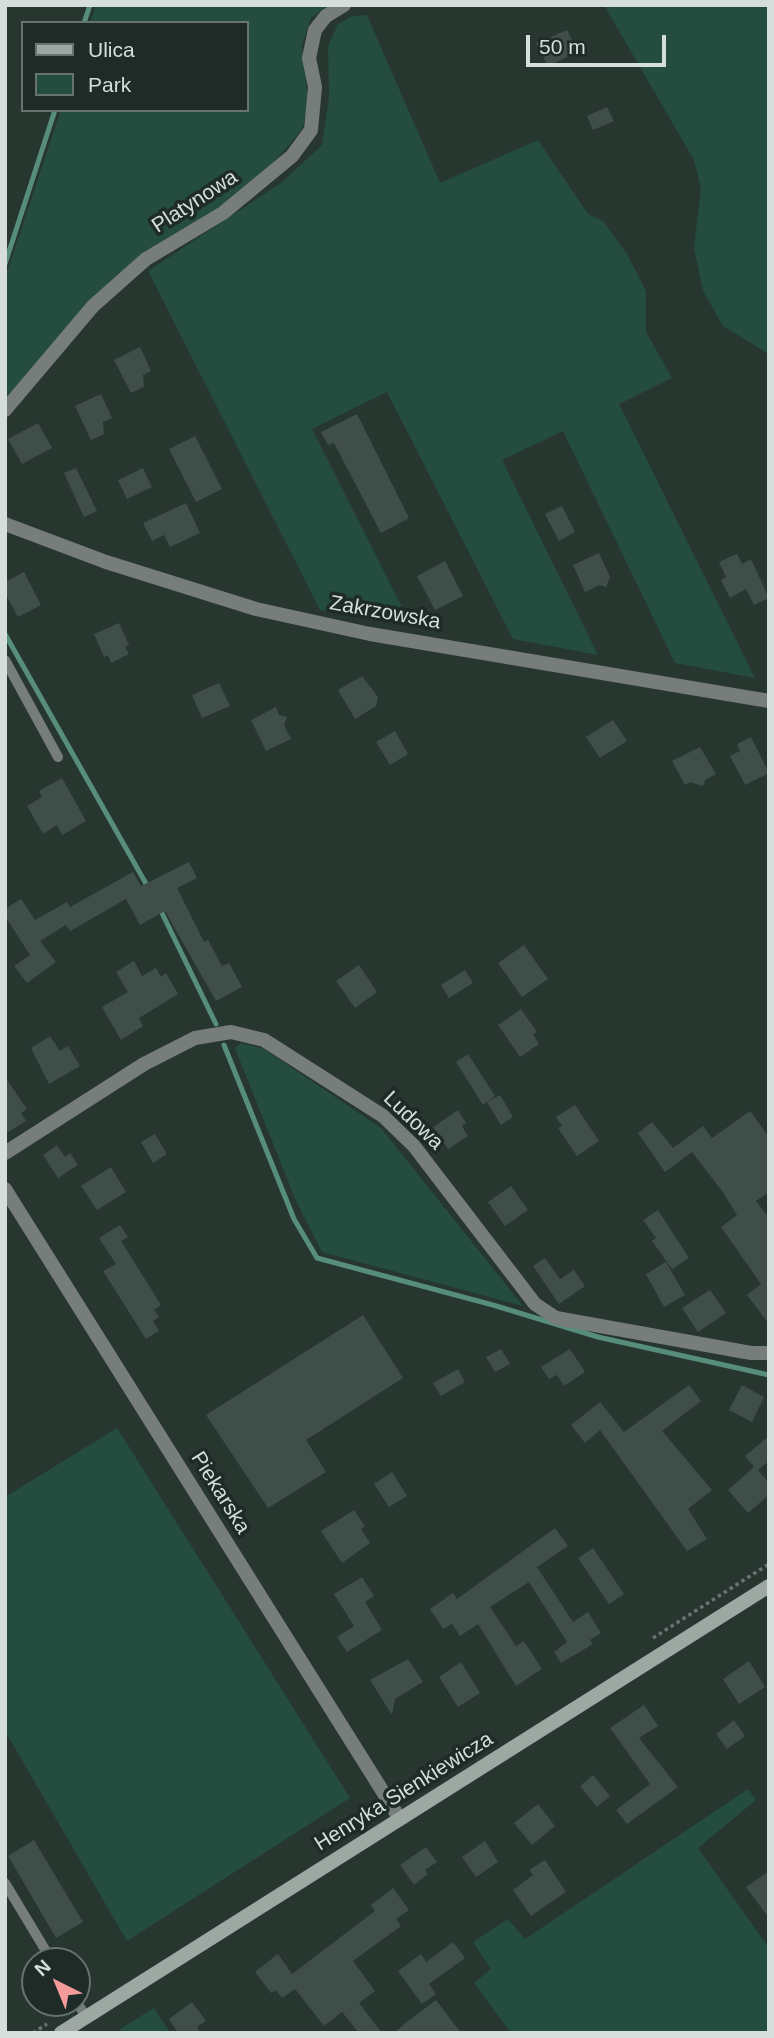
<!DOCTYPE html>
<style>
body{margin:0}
#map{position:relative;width:774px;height:2038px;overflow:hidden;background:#283630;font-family:Arial,sans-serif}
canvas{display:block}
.frame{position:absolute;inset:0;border:7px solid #d5deda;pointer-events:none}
.legend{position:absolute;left:21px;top:21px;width:228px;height:91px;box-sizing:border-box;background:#1e2b26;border:2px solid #67736e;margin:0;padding:9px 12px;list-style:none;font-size:21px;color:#d5deda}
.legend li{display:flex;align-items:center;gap:14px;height:35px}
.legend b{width:35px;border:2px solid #67736e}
.north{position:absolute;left:21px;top:1947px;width:70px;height:70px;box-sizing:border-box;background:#1e2b26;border:2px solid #67736e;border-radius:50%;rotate:317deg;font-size:19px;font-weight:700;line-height:28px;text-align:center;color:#d5deda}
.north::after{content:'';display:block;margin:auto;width:24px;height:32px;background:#f59b9c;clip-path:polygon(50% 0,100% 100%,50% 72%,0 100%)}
.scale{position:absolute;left:526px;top:35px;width:140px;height:32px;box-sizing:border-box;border:4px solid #d5deda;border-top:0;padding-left:9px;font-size:21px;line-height:24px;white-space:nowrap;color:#d5deda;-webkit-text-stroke:5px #1e2b26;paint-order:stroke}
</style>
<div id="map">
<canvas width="774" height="2038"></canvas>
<div class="frame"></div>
<ul class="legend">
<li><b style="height:9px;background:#9da8a3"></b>Ulica</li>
<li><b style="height:19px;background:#244d3f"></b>Park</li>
</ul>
<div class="north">N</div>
<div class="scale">50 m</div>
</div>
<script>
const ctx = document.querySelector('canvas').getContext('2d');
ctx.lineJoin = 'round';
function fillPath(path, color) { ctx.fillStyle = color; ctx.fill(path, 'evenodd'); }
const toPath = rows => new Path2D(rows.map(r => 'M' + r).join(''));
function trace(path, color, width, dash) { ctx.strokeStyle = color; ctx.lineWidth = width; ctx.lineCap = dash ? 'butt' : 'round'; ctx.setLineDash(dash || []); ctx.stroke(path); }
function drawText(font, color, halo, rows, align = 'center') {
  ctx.font = font + ' Arial,sans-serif'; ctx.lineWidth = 7; ctx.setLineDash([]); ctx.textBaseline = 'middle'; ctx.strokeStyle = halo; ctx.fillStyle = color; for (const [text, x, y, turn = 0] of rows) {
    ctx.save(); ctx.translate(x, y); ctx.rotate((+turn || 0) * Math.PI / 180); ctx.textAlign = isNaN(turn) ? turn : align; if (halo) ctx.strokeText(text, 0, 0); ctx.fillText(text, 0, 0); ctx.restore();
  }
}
fillPath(toPath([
 [96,5,329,5,311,18,302,45,308,102,303,127,291,143,272,164,219,208,156,245,113,278,5,399,5,278,61,110,247,110,247,23,90,23],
 [604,5,769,5,769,354,723,326,703,291,694,248,701,188,694,160],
 [367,15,440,183,538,140,588,214,603,221,627,254,646,291,646,332,672,378,619,404,755,678,675,663,563,431,502,460,598,655,513,639,387,392,312,429,411,625,320,610,148,271,281,183,322,145,329,98,328,47,337,25,352,16],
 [241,1043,264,1049,381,1128,523,1306,322,1252,296,1201,235,1048],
 [117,1428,350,1798,127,1941,5,1731,5,1497],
 [748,1789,756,1800,698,1848,769,1948,769,2033,511,2033,474,1983,491,1969,473,1942,508,1919,525,1939],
 [154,2008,170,2033,123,2033,120,2029]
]), '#244d3f');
trace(toPath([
 [84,23,90,5],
 [5,264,55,110],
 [5,634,149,889],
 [159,907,216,1024],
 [224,1045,294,1219,317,1258,493,1305,598,1337,769,1375],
 [768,2033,769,2032]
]), '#568e7a', 5);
fillPath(toPath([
 [567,30,578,52,548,66,536,43],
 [607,107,614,121,593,130,587,116],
 [140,347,151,371,143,375,144,387,131,393,114,360],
 [101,394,112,418,103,422,104,434,91,440,75,406],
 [357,414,409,518,381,533,334,443,328,445,321,432],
 [38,423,52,448,22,464,8,439],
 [195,436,222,489,196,502,169,449],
 [76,468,97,511,84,517,64,473],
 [143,468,152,487,127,499,118,480],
 [186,503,200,533,170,547,164,535,152,541,143,523],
 [562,506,575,532,559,541,545,514],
 [599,553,610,577,606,587,600,585,585,592,573,565],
 [737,554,742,564,751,559,769,598,754,605,746,589,730,598,721,580,726,577,719,562],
 [445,561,463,596,435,610,417,576],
 [24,572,41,605,18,617,5,593,5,582],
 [119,623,129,645,125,647,129,654,111,663,108,655,104,657,94,634],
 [362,676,378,697,376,706,355,719,338,690],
 [219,683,230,706,202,718,192,695],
 [276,707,279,715,287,717,284,725,291,739,266,751,251,720],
 [613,720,627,741,600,758,586,737],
 [395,731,408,754,390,765,376,742],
 [751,737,769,773,745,785,730,756,740,751,737,744],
 [700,747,716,774,705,780,703,786,690,782,685,785,672,761],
 [62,778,86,821,62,835,57,825,43,834,27,806,42,797,39,791],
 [189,862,197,878,177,888,204,942,208,940,222,966,229,963,242,987,216,1001,165,911,140,925,126,899,70,931,66,925,40,941,56,962,27,983,14,966,30,955,5,916,5,909,21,899,35,920,67,902,70,907,133,872,141,886],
 [524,945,548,979,522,997,498,963],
 [134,961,142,976,156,968,161,977,166,973,178,994,139,1018,143,1026,121,1040,102,1007,128,992,116,972],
 [359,965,377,992,355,1008,336,981],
 [465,970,473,983,449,998,441,985],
 [521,1009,537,1032,533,1034,539,1044,520,1057,498,1025],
 [50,1036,60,1051,68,1046,80,1066,49,1084,31,1048],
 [468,1054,495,1096,483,1105,456,1062],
 [5,1077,27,1109,21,1113,26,1121,5,1134],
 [500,1095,513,1117,501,1125,487,1102],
 [575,1105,599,1141,577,1156,558,1128,562,1126,556,1117],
 [458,1110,466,1123,462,1126,468,1136,448,1149,433,1127],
 [750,1111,769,1137,769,1192,756,1201,769,1218,769,1324,747,1295,761,1284,721,1227,737,1215,722,1191,692,1152,665,1172,638,1133,652,1122,673,1148,703,1126,712,1138],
 [155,1134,167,1154,153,1163,141,1142],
 [57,1145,65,1157,70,1153,78,1165,58,1178,43,1155],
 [111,1167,126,1192,97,1210,81,1186],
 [511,1186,528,1210,505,1226,488,1202],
 [658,1210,689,1258,672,1269,652,1241,656,1238,643,1220],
 [120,1225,128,1237,121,1241,161,1305,154,1310,159,1317,153,1321,159,1331,146,1339,103,1271,116,1264,99,1238],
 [545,1258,560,1279,574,1270,585,1286,559,1304,533,1266],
 [666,1262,685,1295,664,1307,646,1274],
 [710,1290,726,1313,698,1332,682,1308],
 [363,1315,403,1378,306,1440,326,1472,268,1508,206,1415],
 [501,1349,510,1364,495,1372,486,1357],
 [570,1349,585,1372,564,1386,557,1375,549,1379,541,1367],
 [458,1369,465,1382,441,1396,433,1383],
 [689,1385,701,1401,662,1431,712,1490,688,1509,707,1539,687,1551,600,1430,585,1443,571,1425,600,1402,624,1432],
 [742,1385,764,1397,752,1422,729,1410],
 [769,1436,769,1461,758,1470,769,1483,769,1495,748,1513,728,1490,754,1467,745,1456],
 [392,1472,407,1496,389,1507,374,1484],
 [354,1510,365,1526,361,1529,370,1543,342,1563,321,1531],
 [555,1528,568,1546,537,1567,573,1622,588,1612,601,1633,590,1640,593,1644,561,1663,554,1652,567,1642,529,1582,490,1607,516,1646,524,1641,542,1669,516,1686,478,1624,460,1636,452,1624,443,1629,430,1609,453,1593,457,1599],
 [593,1548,624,1594,609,1604,578,1558],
 [362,1577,374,1596,365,1602,382,1630,347,1652,337,1637,354,1626,334,1594],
 [408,1659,423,1682,395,1699,392,1715,370,1680],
 [749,1661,765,1687,739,1704,723,1679],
 [461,1662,480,1693,458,1707,439,1677],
 [644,1705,658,1726,639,1738,678,1787,627,1824,616,1810,650,1784,610,1728],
 [734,1720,745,1736,727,1749,716,1734],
 [593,1775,610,1796,597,1807,580,1786],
 [538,1804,555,1826,532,1845,514,1823],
 [34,1840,83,1922,56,1938,8,1856],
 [485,1841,498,1862,476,1877,462,1857],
 [426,1847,437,1862,425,1870,428,1874,414,1885,400,1865],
 [545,1860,566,1892,531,1916,513,1890,533,1875,529,1870],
 [769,1871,769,1918,746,1887],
 [393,1888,409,1910,396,1919,401,1926,353,1961,375,1991,359,2003,382,2033,359,2033,342,2012,324,2026,295,1989,282,1998,276,1990,271,1993,255,1972,278,1954,292,1974,375,1911,371,1905],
 [453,1942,465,1958,429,1984,436,1994,422,2004,398,1971,421,1954,426,1962],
 [436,2000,461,2033,394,2033,408,2021],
 [192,2002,206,2021,197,2027,201,2033,178,2033,169,2019]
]), '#3f4e48');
trace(toPath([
 [653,1638,769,1564],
 [33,2033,47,2024]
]), '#697570', 3.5, [3.5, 3.5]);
trace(toPath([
 [5,660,58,757],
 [5,1883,52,1961],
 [77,2003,86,2016]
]), '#767d7b', 10);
trace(toPath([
 [5,410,93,306,146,259,223,213,292,156,311,130,315,87,309,58,315,30,326,16,344,5],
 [5,524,106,562,256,609,370,634,769,701],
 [5,1153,144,1064,195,1038,231,1032,264,1040,383,1116,414,1146,535,1304,556,1318,751,1353,769,1353],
 [5,1189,400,1819]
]), '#767d7b', 14);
trace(toPath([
 [61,2033,769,1586]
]), '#9da8a3', 14);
drawText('21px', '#d5deda', '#1e2b26', [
 ["Platynowa",195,202,-33],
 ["Zakrzowska",385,613,10],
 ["Ludowa",413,1121,44],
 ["Piekarska",220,1493,58],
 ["Henryka Sienkiewicza",404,1792,-32]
]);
</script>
